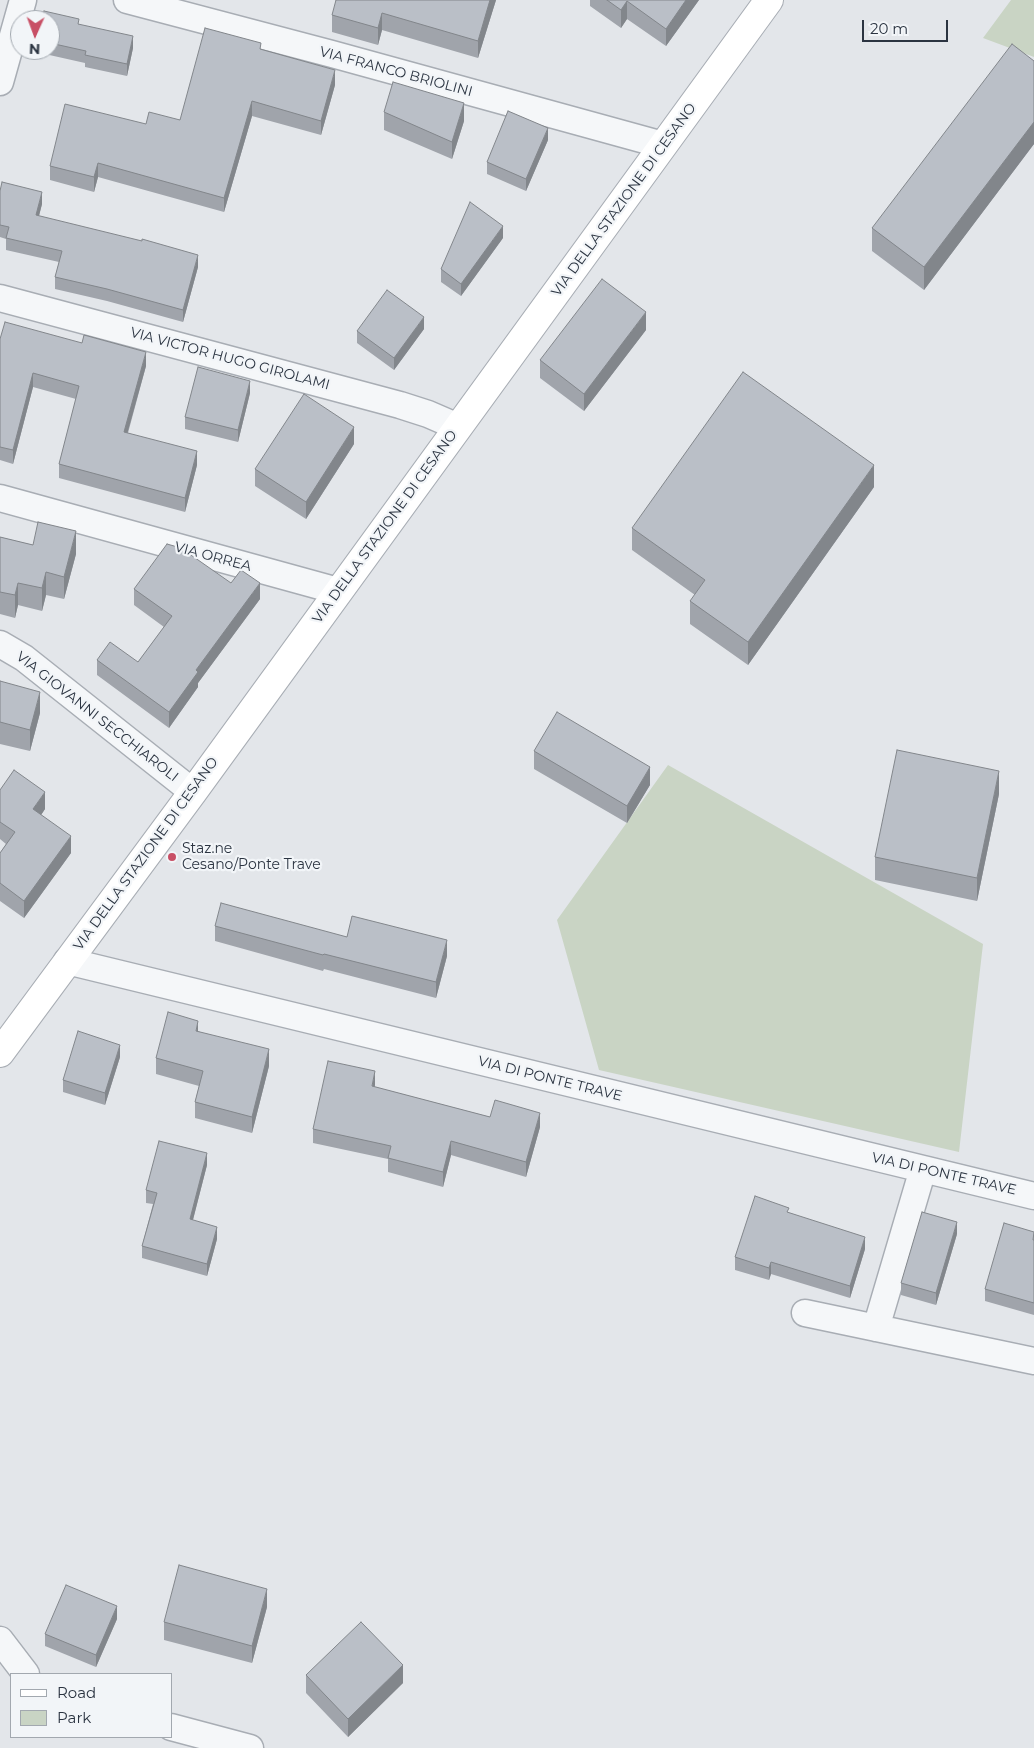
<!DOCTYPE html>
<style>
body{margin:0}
#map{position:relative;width:1034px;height:1748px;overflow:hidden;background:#e3e6ea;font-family:Montserrat,sans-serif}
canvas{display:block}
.legend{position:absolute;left:10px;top:1673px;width:162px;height:65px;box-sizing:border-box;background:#f2f5f8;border:1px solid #a2a8af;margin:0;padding:6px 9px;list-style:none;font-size:15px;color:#2b3441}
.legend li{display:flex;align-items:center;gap:10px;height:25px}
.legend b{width:25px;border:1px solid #a2a8af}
.north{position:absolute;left:10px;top:10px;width:50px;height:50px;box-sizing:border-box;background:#f2f5f8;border:1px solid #a2a8af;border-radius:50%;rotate:182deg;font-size:14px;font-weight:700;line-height:20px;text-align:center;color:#2b3441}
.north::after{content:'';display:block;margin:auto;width:18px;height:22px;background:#c84f65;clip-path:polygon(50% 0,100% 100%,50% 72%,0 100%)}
.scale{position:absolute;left:862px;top:20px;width:86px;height:22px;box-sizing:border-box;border:2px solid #2b3441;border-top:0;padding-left:6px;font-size:15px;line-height:18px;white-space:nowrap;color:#2b3441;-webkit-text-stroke:4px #f2f5f8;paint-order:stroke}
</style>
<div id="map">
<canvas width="1034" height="1748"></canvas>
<ul class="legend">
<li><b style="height:6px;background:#fff"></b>Road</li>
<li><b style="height:14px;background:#c9d4c4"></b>Park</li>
</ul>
<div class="north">N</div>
<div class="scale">20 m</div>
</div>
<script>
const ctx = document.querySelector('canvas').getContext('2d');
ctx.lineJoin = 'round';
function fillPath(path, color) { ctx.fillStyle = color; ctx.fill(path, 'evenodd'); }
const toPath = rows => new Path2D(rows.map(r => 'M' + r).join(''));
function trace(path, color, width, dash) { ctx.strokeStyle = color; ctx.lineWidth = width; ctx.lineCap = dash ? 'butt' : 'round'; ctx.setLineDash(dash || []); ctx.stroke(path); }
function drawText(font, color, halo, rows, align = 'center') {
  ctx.font = font + ' Montserrat,sans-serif'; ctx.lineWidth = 4.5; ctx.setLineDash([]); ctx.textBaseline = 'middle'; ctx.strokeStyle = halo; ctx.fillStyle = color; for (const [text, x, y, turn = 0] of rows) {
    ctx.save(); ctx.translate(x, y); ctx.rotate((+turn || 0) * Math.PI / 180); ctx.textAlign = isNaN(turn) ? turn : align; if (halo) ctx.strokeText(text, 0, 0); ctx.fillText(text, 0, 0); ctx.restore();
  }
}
fillPath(toPath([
 [1011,0,1034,0,1034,57,983,38],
 [668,765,983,944,959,1152,599,1070,557,920]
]), '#c9d4c4');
const street = toPath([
 [127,0,332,54,663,145],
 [0,82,23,0],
 [0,298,400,405,428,414,458,427],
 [0,498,338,591],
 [0,644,24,658,193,792],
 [67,961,1034,1196],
 [805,1313,1034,1361],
 [876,1328,923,1169],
 [0,1640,26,1674],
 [171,1727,250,1748]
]);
const secondary = toPath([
 [0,1053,193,792,769,0]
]);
trace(street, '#a8adb4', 29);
trace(secondary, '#a8adb4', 30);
trace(street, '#f5f7f9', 26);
trace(secondary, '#fff', 28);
fillPath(toPath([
 [496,0,478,58,382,30,378,45,332,32,332,15],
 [590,0,699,0,666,46,627,19,621,28,590,6],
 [50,20,79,24,133,48,127,76,85,67,85,63,36,52,36,50,50,50],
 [261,49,335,85,321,135,252,116,224,212,98,177,94,192,50,180,50,166,146,124,180,120],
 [1034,61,1034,144,924,290,872,251,872,228],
 [384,112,464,121,452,159,384,130],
 [548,140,526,191,487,174,487,162],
 [0,191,42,204,39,216,198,267,183,322,107,301,55,289,55,277,59,262,6,250,6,239,0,237],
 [503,238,461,296,441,282,441,269],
 [424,329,394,370,357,343,357,331],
 [646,330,584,411,540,378,540,360],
 [0,339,146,366,128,433,197,465,185,512,59,478,59,464,76,399,33,387,13,464,0,460],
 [250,393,238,442,185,429,185,417],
 [354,444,306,519,255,486,255,469],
 [874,487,748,665,690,624,690,601,695,595,632,550,632,528],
 [0,537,33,545,76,554,64,599,46,595,42,611,18,605,15,618,0,614],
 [231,583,260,599,198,683,198,687,169,728,97,675,97,660,138,662,164,627,134,605,134,589],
 [0,681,40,713,30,751,0,744],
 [534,751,650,785,627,823,534,769],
 [0,790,45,809,41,815,71,853,24,918,0,901,0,853,6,844,0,839],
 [999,794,977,901,875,880,875,857],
 [215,926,347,937,447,956,436,998,324,969,323,971,215,941],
 [198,1031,269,1066,252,1133,195,1118,195,1102,199,1086,156,1074,156,1058],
 [120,1057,105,1105,63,1092,63,1080],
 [375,1085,375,1087,490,1117,540,1127,526,1177,451,1155,443,1187,388,1172,388,1159,313,1143,313,1129],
 [207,1165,193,1220,217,1239,207,1276,142,1258,142,1246,153,1204,146,1203,146,1190],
 [789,1213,865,1249,850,1298,771,1274,769,1280,735,1270,735,1257],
 [1034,1232,1034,1315,985,1301,985,1289],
 [957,1234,936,1305,901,1295,901,1283],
 [267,1607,252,1663,164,1640,164,1622],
 [117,1619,96,1667,45,1646,45,1634],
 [306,1675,403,1683,348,1737,306,1693]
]), '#a0a4ab');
fillPath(toPath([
 [490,0,496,0,478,58,478,41],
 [686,0,699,0,666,46,666,29],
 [627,1,627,19,621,28,621,10],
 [382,13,382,30,378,45,378,28],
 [133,36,133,48,127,76,127,64],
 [335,70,335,85,321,135,321,121],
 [252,101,252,116,224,212,224,198],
 [464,103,464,121,452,159,452,142],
 [1034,122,1034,144,924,290,924,267],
 [548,128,548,140,526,191,526,179],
 [98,163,98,177,94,192,94,177],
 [42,192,42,204,36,227,36,215],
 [503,226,503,238,461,296,461,284],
 [198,255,198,267,183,322,183,310],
 [646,312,646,330,584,411,584,394],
 [424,317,424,329,394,370,394,358],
 [146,352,146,366,124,445,124,432],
 [33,373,33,387,13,464,13,450],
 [250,381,250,393,238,442,238,430],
 [354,427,354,444,306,519,306,502],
 [197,451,197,465,185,512,185,498],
 [874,465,874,487,748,665,748,642],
 [76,531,76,554,64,599,64,577],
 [46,572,46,595,42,611,42,588],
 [18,583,18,605,15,618,15,595],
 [260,583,260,599,198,683,198,687,169,728,169,712,196,670],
 [40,692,40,713,30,751,30,730],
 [650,767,650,785,627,823,627,806],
 [999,771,999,794,977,901,977,878],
 [45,792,45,809,33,827,33,809],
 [71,836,71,853,24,918,24,901],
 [447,940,447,956,436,998,436,982],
 [198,1021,198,1037,196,1031],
 [120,1045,120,1057,105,1105,105,1093],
 [269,1049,269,1066,252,1133,252,1117],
 [375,1071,375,1085,372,1100,372,1086],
 [540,1113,540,1127,526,1177,526,1162],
 [451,1141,451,1155,443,1187,443,1172],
 [207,1153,207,1165,190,1231,190,1219],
 [957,1222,957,1234,936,1305,936,1293],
 [217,1227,217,1239,207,1276,207,1264],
 [865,1237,865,1249,850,1298,850,1286],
 [771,1262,771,1274,769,1280,769,1268],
 [267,1589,267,1607,252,1663,252,1646],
 [117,1606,117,1619,96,1667,96,1655],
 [403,1665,403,1683,348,1737,348,1719]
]), '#82868b');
const building = toPath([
 [336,0,490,0,478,41,382,13,378,28,332,15,336,0],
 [607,0,686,0,666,29,627,1,621,10,607,0],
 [44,11,79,19,78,24,133,36,127,64,85,55,86,51,50,43,50,20,41,20,44,11],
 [205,28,261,43,260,49,335,70,321,121,252,101,224,198,98,163,94,177,50,166,65,104,146,124,149,112,180,120,205,28],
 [1012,44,1034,61,1034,122,924,267,872,228,1012,44],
 [393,82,464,103,452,142,384,112,393,82],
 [508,111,548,128,526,179,487,162,508,111],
 [2,182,42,192,36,215,142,241,142,239,198,255,183,310,107,289,55,277,62,251,6,238,9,227,0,225,0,191,2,182],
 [470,202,503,226,461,284,441,269,470,202],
 [602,279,646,312,584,394,540,360,602,279],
 [387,290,424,317,394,358,357,331,387,290],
 [5,322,82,343,84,335,146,352,124,432,197,451,185,498,59,464,79,386,33,373,13,450,0,447,0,339,5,322],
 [198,367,250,381,238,430,185,417,198,367],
 [743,372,874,465,748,642,690,601,705,580,632,528,743,372],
 [304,394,354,427,306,502,255,469,304,394],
 [38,522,76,531,64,577,46,572,42,588,18,583,15,595,0,592,0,537,33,545,38,522],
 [167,544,181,548,231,583,241,570,260,583,196,670,198,672,169,712,97,660,110,642,138,662,172,616,134,589,167,544],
 [0,681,40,692,30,730,0,722,0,681],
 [557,712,650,767,627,806,534,751,557,712],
 [897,750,999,771,977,878,875,857,897,750],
 [14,770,45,792,33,809,71,836,24,901,0,883,0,853,15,832,0,822,0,790,14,770],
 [221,903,347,937,352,916,447,940,436,982,324,954,323,955,215,926,221,903],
 [168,1012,198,1021,196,1031,269,1049,252,1117,195,1102,203,1071,156,1058,168,1012],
 [78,1031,120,1045,105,1093,63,1080,78,1031],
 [328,1061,375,1071,372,1086,490,1117,495,1100,540,1113,526,1162,451,1141,443,1172,388,1158,391,1146,313,1129,328,1061],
 [159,1141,207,1153,190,1219,217,1227,207,1264,142,1246,157,1193,146,1190,159,1141],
 [755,1196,789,1208,787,1212,865,1237,850,1286,771,1262,769,1268,735,1257,755,1196],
 [922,1212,957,1222,936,1293,901,1283,922,1212],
 [1004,1223,1034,1232,1033,1240,1034,1240,1034,1303,985,1289,1004,1223],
 [179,1565,267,1589,252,1646,164,1622,179,1565],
 [66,1585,117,1606,96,1655,45,1634,66,1585],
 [361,1622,403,1665,348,1719,306,1675,361,1622]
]);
fillPath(building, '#babfc7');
trace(building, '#82868b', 1);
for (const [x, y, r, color] of [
 [172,857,5,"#c84f65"]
]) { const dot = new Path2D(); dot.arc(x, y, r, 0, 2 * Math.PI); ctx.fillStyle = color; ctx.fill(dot); trace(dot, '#f2f5f8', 2); }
drawText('14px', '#2b3441', '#f2f5f8', [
 ["VIA FRANCO BRIOLINI",396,72,15],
 ["VIA DELLA STAZIONE DI CESANO",624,200,-54],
 ["VIA VICTOR HUGO GIROLAMI",230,359,15],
 ["VIA DELLA STAZIONE DI CESANO",385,527,-54],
 ["VIA ORREA",213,557,15],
 ["VIA GIOVANNI SECCHIAROLI",97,717,38],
 ["VIA DELLA STAZIONE DI CESANO",146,854,-54],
 ["VIA DI PONTE TRAVE",550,1079,14],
 ["VIA DI PONTE TRAVE",944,1174,13]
]);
drawText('14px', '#2b3441', '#f2f5f8', [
 ["Staz.ne",182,849],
 ["Cesano/Ponte Trave",182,865]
], 'left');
</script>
